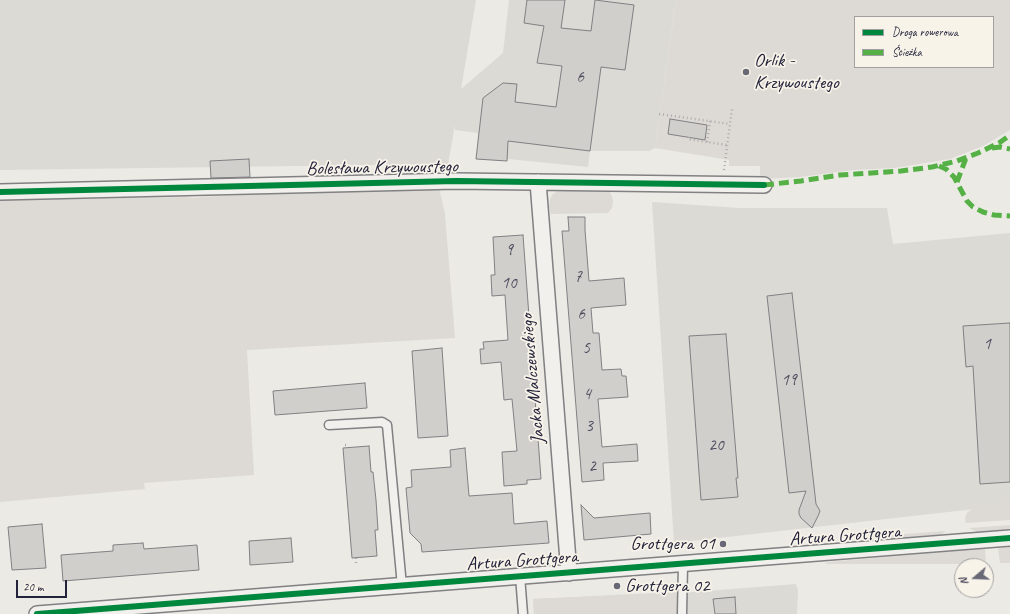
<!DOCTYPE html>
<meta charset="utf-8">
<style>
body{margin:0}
#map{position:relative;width:1010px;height:614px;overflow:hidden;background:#ebeae4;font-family:Caveat,sans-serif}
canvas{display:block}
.legend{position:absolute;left:854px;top:16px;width:140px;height:52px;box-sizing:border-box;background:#f7f3e8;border:1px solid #a29fa3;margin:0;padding:5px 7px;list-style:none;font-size:12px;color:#22223b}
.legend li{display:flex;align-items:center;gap:8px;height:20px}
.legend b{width:20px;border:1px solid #a29fa3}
.north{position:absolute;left:954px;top:558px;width:40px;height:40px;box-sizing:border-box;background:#f7f3e8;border:1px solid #a29fa3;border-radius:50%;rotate:251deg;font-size:11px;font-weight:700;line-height:16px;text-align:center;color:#22223b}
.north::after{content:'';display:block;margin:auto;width:14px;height:18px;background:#686876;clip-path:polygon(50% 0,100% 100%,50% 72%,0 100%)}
.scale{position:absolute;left:16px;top:580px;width:51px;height:18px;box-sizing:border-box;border:2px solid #22223b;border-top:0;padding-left:5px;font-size:12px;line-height:14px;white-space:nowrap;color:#22223b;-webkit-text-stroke:3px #f7f3e8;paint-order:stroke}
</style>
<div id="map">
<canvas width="1010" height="614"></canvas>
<ul class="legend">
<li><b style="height:5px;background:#00873e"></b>Droga rowerowa</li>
<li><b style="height:5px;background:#55b146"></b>Ścieżka</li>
</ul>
<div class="north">N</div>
<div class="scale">20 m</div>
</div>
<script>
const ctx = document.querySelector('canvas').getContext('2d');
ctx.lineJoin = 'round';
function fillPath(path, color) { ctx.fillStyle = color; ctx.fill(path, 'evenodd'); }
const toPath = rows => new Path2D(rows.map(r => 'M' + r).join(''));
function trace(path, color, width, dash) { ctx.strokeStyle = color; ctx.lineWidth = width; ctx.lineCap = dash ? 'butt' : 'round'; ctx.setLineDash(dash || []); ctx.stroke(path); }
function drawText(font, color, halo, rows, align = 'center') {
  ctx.font = font + ' Caveat,sans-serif'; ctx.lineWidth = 3.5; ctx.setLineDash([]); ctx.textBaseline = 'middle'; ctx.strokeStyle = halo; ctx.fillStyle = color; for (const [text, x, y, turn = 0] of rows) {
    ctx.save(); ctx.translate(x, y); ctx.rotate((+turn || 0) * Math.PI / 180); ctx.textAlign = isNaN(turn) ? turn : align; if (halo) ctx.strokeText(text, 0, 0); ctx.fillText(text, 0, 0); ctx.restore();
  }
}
fillPath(toPath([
 [0,0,476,0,461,89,503,53,509,0,676,0,655,148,649,151,590,151,588,167,508,159,507,161,476,159,478,133,455,130,455,125,448,164,0,170],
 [652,202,740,208,887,208,893,244,1010,233,1010,505,674,543],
 [796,584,798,590,797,614,534,614,533,599,693,592]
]), '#dcdad5');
fillPath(toPath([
 [676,0,1010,0,1010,130,983,146,950,159,894,168,853,170,800,177,760,179,760,166,729,166,729,160,655,148],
 [855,17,993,17,993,67,855,67],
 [439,188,445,214,455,338,247,350,254,475,144,483,145,489,0,502,0,200,185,197,195,198,201,197,307,192,342,192],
 [558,191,610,191,613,200,612,208,608,213,551,214,549,206,550,199,553,194],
 [1010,502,1010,520,966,523,965,518,967,513,976,505],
 [1010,525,1010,530,977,532,969,528],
 [946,531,942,534,937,535,874,539,862,537],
 [1010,547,1010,563,1000,563,998,548],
 [985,548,986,564,824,564,829,562],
 [675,592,675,614,534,614,533,599]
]), '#dddad5');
const building = toPath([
 [527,0,565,0,561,28,591,31,595,0,634,5,625,70,601,67,590,151,508,141,507,161,476,159,483,98,503,83,517,84,515,102,556,107,562,66,537,63,544,26,524,23,527,0],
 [670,119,707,125,705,140,668,134,670,119],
 [249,159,250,177,211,178,210,161,249,159],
 [568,217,585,217,585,230,589,281,624,278,626,305,591,308,593,333,599,333,602,370,621,369,622,376,626,376,628,397,598,399,602,447,637,444,638,461,603,463,604,480,582,482,562,231,569,231,568,217],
 [523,235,541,479,527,480,527,484,504,486,502,452,517,451,512,399,504,400,501,362,481,364,480,349,484,349,483,342,508,340,505,295,492,296,491,275,495,275,493,237,523,235],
 [792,293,816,504,820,511,818,516,812,528,801,518,799,514,799,510,806,491,789,493,767,296,792,293],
 [1010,323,1010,482,980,484,973,366,966,367,963,326,1010,323],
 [726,334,738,478,736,478,738,497,701,500,689,336,726,334],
 [442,348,448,436,418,438,412,351,442,348],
 [365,383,367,408,275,415,273,391,365,383],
 [369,446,371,472,373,472,376,500,378,530,375,530,377,556,352,558,343,448,369,446],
 [465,448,469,496,512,493,514,524,547,521,549,543,422,552,421,544,410,533,406,488,412,487,411,470,451,467,450,450,465,448],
 [581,505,594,518,650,513,651,534,584,540,581,505],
 [42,524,46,568,12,570,8,527,42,524],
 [291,538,293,562,250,565,249,541,291,538],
 [143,543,144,549,197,545,199,570,63,581,61,555,113,551,113,545,143,543],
 [735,597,736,614,715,614,713,599,735,597]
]);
fillPath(building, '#d0cfcc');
trace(building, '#818083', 1);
const service = toPath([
 [329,425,382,422,387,425,402,586],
 [520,576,523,614],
 [682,614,683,564]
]);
const minor = toPath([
 [538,182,569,573],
 [0,192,456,181,764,185],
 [37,614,1010,538]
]);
trace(service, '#818083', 11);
trace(minor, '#818083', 18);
trace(toPath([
 [659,114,730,124],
 [689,137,688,139,727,145],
 [707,142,710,121],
 [724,170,732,109],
 [345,445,349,445],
 [356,558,356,563]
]), '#acabac', 2.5, [1, 3]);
trace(service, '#f1f0ec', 8);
trace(minor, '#f1f0ec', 15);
trace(toPath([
 [992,148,1000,147,1010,149],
 [939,166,946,169,954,177,967,201,973,207,983,212,994,215,1010,216],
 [957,182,966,158],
 [764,185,801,181,840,175,901,171,932,167,957,161,978,153,999,143,1010,135]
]), '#55b146', 5, [10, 5]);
trace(toPath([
 [0,192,456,181,764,185],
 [37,614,1010,538]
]), '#00873e', 6);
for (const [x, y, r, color] of [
 [746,72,4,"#686876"],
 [723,544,4,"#686876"],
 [617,586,4,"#686876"]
]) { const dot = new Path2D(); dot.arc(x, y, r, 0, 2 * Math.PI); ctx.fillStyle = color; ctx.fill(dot); trace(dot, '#f7f3e8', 1.5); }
drawText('17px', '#4e4d5f', null, [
 ["6",580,78],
 ["9",509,251],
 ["7",578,278],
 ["10",509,284],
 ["6",581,315],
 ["1",987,345],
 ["5",586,349],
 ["19",789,381],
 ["4",587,395],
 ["3",589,427],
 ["20",716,446],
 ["2",592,467]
]);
drawText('19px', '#22223b', '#f7f3e8', [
 ["Orlik -",754,61],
 ["Krzywoustego",754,83],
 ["Grottgera 01",715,544,"right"],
 ["Grottgera 02",625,586]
], 'left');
drawText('19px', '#22223b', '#f7f3e8', [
 ["Bolesława Krzywoustego",382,168,-1],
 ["Jacka Malczewskiego",533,379,-95],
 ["Artura Grottgera",845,536,-4],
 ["Artura Grottgera",522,561,-4]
]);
</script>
